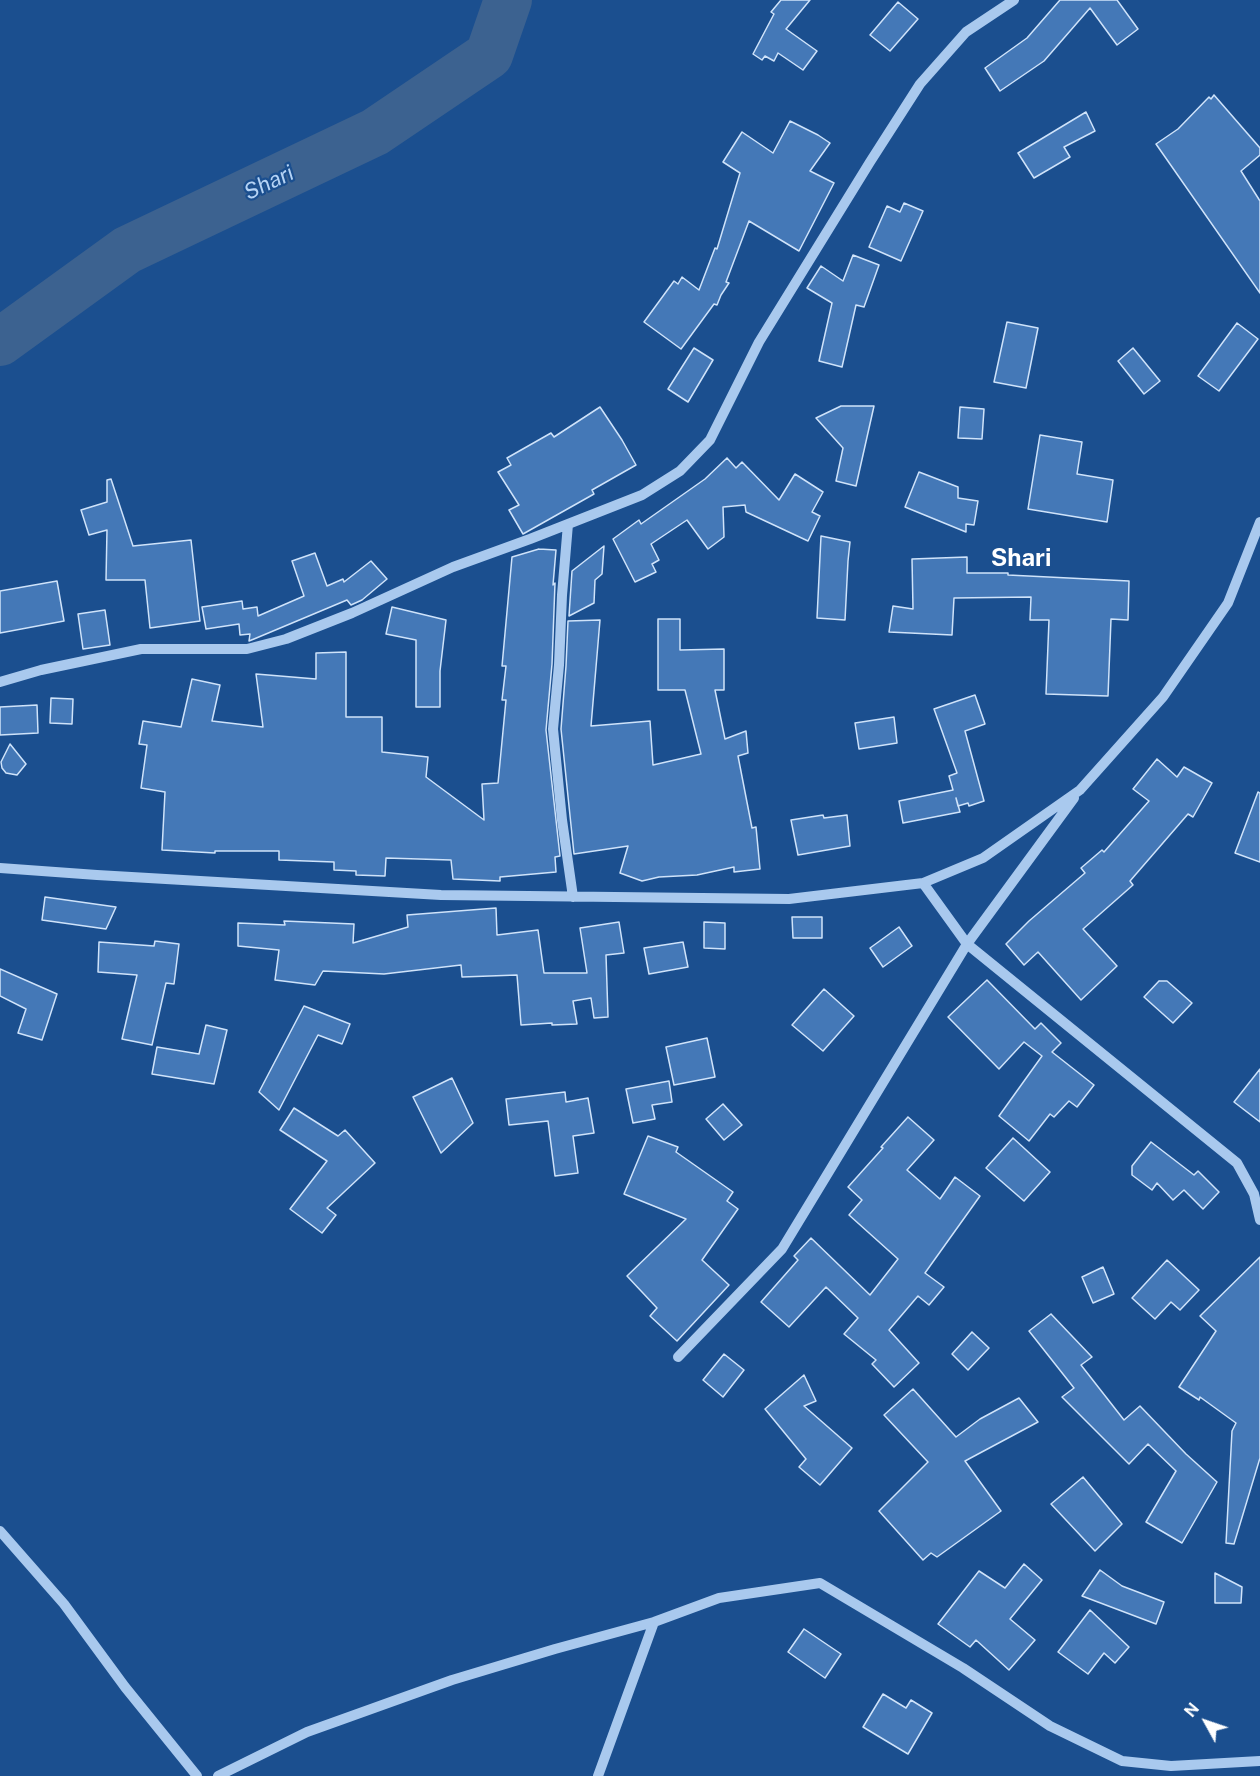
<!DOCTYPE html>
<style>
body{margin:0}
#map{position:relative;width:1260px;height:1776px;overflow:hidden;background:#1b4f8f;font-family:"Public Sans",sans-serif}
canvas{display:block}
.north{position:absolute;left:1176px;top:1692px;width:60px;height:60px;-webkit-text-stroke:4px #1b4f8f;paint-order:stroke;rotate:310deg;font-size:16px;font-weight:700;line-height:24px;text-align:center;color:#fff}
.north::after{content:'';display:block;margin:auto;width:21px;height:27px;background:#fff;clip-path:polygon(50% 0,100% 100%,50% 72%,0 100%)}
</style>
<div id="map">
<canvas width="1260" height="1776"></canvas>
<div class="north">N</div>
</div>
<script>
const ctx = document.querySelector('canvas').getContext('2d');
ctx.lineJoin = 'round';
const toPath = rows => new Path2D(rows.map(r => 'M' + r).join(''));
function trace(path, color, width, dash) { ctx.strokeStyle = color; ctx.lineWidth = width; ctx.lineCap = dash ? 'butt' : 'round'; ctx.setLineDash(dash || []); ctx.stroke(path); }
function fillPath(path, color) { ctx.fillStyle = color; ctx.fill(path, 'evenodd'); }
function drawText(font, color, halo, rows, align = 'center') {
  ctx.font = font + ' "Public Sans",sans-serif'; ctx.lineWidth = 4.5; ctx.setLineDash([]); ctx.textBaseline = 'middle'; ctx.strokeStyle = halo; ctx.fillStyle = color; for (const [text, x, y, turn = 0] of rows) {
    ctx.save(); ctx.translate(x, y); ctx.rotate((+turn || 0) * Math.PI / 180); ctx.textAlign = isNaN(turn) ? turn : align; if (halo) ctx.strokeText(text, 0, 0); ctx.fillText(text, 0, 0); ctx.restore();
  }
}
trace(toPath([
 [0,342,127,250,375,132,489,55,508,0]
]), '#3c6290', 48);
const building = toPath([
 [781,0,810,0,786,29,817,51,803,70,778,53,774,61,765,56,762,60,753,54,774,14,771,12,781,0],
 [1060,0,1117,0,1138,29,1117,45,1090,8,1044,61,1000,91,985,68,1027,38,1060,0],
 [898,2,918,19,890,51,870,35,898,2],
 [1214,95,1260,148,1260,155,1241,171,1260,201,1260,293,1156,144,1178,129,1209,97,1211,99,1214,95],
 [1086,112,1095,131,1064,147,1070,157,1034,178,1018,153,1086,112],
 [790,121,818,135,830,143,810,171,834,183,799,251,749,221,726,282,729,283,721,295,717,305,714,304,681,349,644,322,674,281,678,284,682,277,699,290,715,248,717,249,740,173,723,162,742,132,773,153,790,121],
 [904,203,923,211,901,261,869,247,887,206,900,212,904,203],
 [853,255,879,265,864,307,856,305,842,367,819,361,832,303,807,288,821,266,843,281,853,255],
 [1007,322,1038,328,1026,388,994,382,1007,322],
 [1237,323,1258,339,1219,391,1198,376,1237,323],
 [694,348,713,360,688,402,668,389,694,348],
 [1133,348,1160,381,1144,394,1118,361,1133,348],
 [841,406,874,406,856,486,836,481,843,448,816,418,841,406],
 [600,407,622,440,636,465,592,490,594,494,523,534,509,510,519,505,498,472,511,465,507,458,551,433,554,437,600,407],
 [960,407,984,409,982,439,958,438,960,407],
 [1040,435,1082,442,1077,474,1113,480,1107,522,1028,509,1040,435],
 [727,458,736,468,742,462,779,500,795,474,823,492,812,512,820,516,808,541,746,512,745,505,723,507,724,537,708,549,687,520,651,544,659,560,652,564,656,572,635,582,613,539,639,520,641,524,705,479,727,458],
 [919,472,958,487,958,498,978,501,974,525,966,524,966,532,905,507,919,472],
 [111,479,133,546,191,540,200,621,150,628,145,580,106,580,107,530,89,535,81,510,107,502,107,480,111,479],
 [821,536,850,542,848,561,845,620,817,618,821,536],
 [604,546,602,574,595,580,594,603,569,616,572,571,604,546],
 [539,549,556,550,553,585,555,583,552,664,546,730,560,856,555,857,556,872,500,877,500,881,453,879,451,860,386,858,385,876,356,875,356,871,334,870,334,862,279,860,279,851,215,851,215,853,162,850,165,792,141,788,147,745,139,744,143,721,181,727,192,679,220,685,212,721,263,727,256,674,316,679,316,653,346,652,346,717,382,717,382,752,428,757,426,777,484,820,482,784,498,783,506,700,502,700,506,666,502,666,512,557,539,549],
 [315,553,327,586,343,579,344,582,371,561,387,579,362,600,351,605,347,600,254,639,249,641,250,634,240,635,239,624,206,629,202,607,242,601,243,609,257,607,258,616,304,596,292,561,315,553],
 [967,557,967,573,1008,573,1008,575,1129,581,1128,620,1111,619,1108,696,1046,694,1049,620,1030,620,1031,597,954,598,952,635,889,632,893,606,913,609,912,559,967,557],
 [57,581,64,621,0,633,0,591,57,581],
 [392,607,446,620,440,671,440,707,416,707,416,640,386,634,392,607],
 [105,610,110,645,83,649,78,614,105,610],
 [658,619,680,619,680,650,724,649,724,690,715,690,725,739,746,731,748,753,738,756,752,828,756,827,760,869,734,872,734,867,697,875,659,877,642,881,620,873,628,846,574,854,561,729,566,666,568,621,600,620,591,726,650,721,653,765,701,754,685,690,658,690,658,619],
 [975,695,985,724,965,731,984,801,969,806,968,803,958,806,956,798,960,812,903,823,899,801,953,790,949,776,957,773,934,709,975,695],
 [51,698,73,699,72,724,50,723,51,698],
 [37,705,38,733,0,735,0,707,37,705],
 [894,717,897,743,859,749,855,723,894,717],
 [10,744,26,764,17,775,6,773,2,768,1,762,10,744],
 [1157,759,1177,777,1184,767,1212,783,1193,817,1188,814,1130,881,1133,885,1083,929,1117,966,1081,1000,1038,952,1024,965,1006,944,1029,921,1085,873,1081,868,1102,850,1104,852,1149,801,1133,789,1157,759],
 [1258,792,1260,793,1260,862,1235,853,1258,792],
 [823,815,824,818,847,815,850,846,798,855,791,820,823,815],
 [45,897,116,907,106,929,42,920,45,897],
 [496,908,497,935,538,930,544,973,587,973,580,928,619,922,624,953,606,955,608,1017,594,1018,591,998,573,1001,577,1024,552,1025,552,1023,521,1025,517,975,462,977,461,965,384,974,323,971,315,985,275,980,279,950,238,946,238,923,285,925,284,921,354,924,353,943,408,927,407,915,496,908],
 [792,917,822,917,822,938,793,938,792,917],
 [704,922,725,923,725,949,704,948,704,922],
 [899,927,912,946,883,967,870,948,899,927],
 [155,941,179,944,174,984,166,983,152,1045,122,1039,137,975,98,972,99,942,154,946,155,941],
 [683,942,688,967,649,974,644,948,683,942],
 [0,969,57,994,42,1040,18,1033,26,1009,0,996,0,969],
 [987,980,1035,1029,1041,1023,1061,1043,1052,1052,1094,1085,1077,1107,1069,1101,1054,1117,1050,1114,1029,1141,999,1116,1042,1056,1024,1042,999,1069,948,1017,987,980],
 [1159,981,1167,981,1192,1003,1173,1023,1144,997,1159,981],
 [824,989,854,1016,823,1051,792,1025,824,989],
 [304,1006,350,1024,342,1044,318,1035,279,1110,259,1092,304,1006],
 [206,1025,227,1030,214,1084,152,1074,157,1047,199,1054,206,1025],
 [707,1038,715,1077,674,1085,666,1047,707,1038],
 [1260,1069,1260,1122,1234,1102,1260,1069],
 [452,1078,473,1123,441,1153,413,1097,452,1078],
 [669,1081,672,1102,652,1105,655,1119,633,1123,626,1089,669,1081],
 [565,1092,566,1102,588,1098,594,1133,573,1136,578,1173,555,1176,548,1121,509,1125,506,1099,565,1092],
 [723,1104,742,1125,724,1140,706,1119,723,1104],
 [294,1108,338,1136,345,1130,375,1163,327,1208,336,1215,322,1233,290,1209,327,1161,280,1130,294,1108],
 [908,1117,934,1140,907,1170,940,1199,955,1177,980,1196,925,1273,944,1287,929,1305,918,1296,889,1330,919,1363,894,1387,872,1364,876,1360,844,1334,858,1318,826,1287,789,1327,761,1302,798,1260,794,1256,811,1238,870,1295,898,1259,849,1215,862,1200,848,1187,883,1148,881,1147,908,1117],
 [648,1136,678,1147,676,1152,733,1192,727,1201,738,1209,702,1260,729,1285,677,1341,650,1316,657,1308,627,1276,686,1219,624,1194,648,1136],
 [1013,1138,1050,1172,1024,1201,986,1168,1013,1138],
 [1151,1142,1194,1175,1198,1171,1219,1192,1203,1209,1184,1190,1173,1200,1157,1183,1152,1190,1132,1175,1132,1166,1151,1142],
 [1260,1257,1260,1458,1234,1544,1226,1543,1232,1431,1236,1423,1200,1397,1199,1400,1179,1387,1216,1331,1200,1316,1260,1257],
 [1167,1260,1199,1290,1180,1310,1171,1302,1155,1319,1132,1298,1167,1260],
 [1103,1267,1114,1294,1093,1303,1082,1277,1103,1267],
 [1051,1314,1092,1357,1081,1365,1124,1420,1140,1406,1186,1454,1217,1482,1182,1543,1146,1522,1176,1471,1148,1444,1129,1464,1062,1397,1074,1388,1029,1331,1051,1314],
 [972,1332,989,1348,968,1370,952,1354,972,1332],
 [724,1354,744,1370,723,1397,703,1380,724,1354],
 [804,1375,816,1401,804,1406,852,1448,820,1485,799,1467,806,1459,765,1409,804,1375],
 [913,1389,956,1437,980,1419,1019,1398,1038,1422,965,1461,1001,1511,937,1557,931,1553,923,1560,879,1511,928,1462,884,1415,913,1389],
 [1083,1477,1122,1524,1095,1551,1051,1504,1083,1477],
 [1024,1564,1042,1580,1010,1619,1035,1640,1009,1670,976,1640,970,1647,938,1624,979,1571,1005,1588,1024,1564],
 [1100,1570,1122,1586,1164,1602,1156,1624,1082,1596,1100,1570],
 [1215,1573,1242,1587,1241,1603,1215,1603,1215,1573],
 [1090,1610,1129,1647,1115,1663,1104,1653,1088,1674,1058,1652,1090,1610],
 [804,1629,841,1654,825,1678,788,1652,804,1629],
 [883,1694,906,1708,911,1700,932,1713,908,1754,863,1727,883,1694]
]);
fillPath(building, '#4478b7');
trace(building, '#cfe3fa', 1.5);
trace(toPath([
 [568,524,562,595,559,665,553,729,562,820,573,897],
 [0,682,41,670,141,649,247,649,286,639,352,613,453,567,530,539,642,495,680,471,710,440,759,342,870,162,920,84,966,32,1014,0],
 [1074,798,967,944,1237,1163,1254,1194,1260,1220],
 [0,868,97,875,441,895,789,899,923,883,983,858,1080,790,1163,697,1228,603,1260,522],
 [678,1357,782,1249,967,944,923,883],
 [0,1531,64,1604,125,1687,197,1776],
 [218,1776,307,1732,452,1680,555,1649,654,1622,719,1598,820,1583,963,1668,1050,1726,1122,1761,1171,1766,1260,1761],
 [598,1776,654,1622]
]), '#a9c9ee', 10);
drawText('italic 22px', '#b5d3f5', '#1b4f8f', [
 ["Shari",269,183,-25]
]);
drawText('bold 24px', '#fff', '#1b4f8f', [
 ["Shari",1021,559]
]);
</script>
